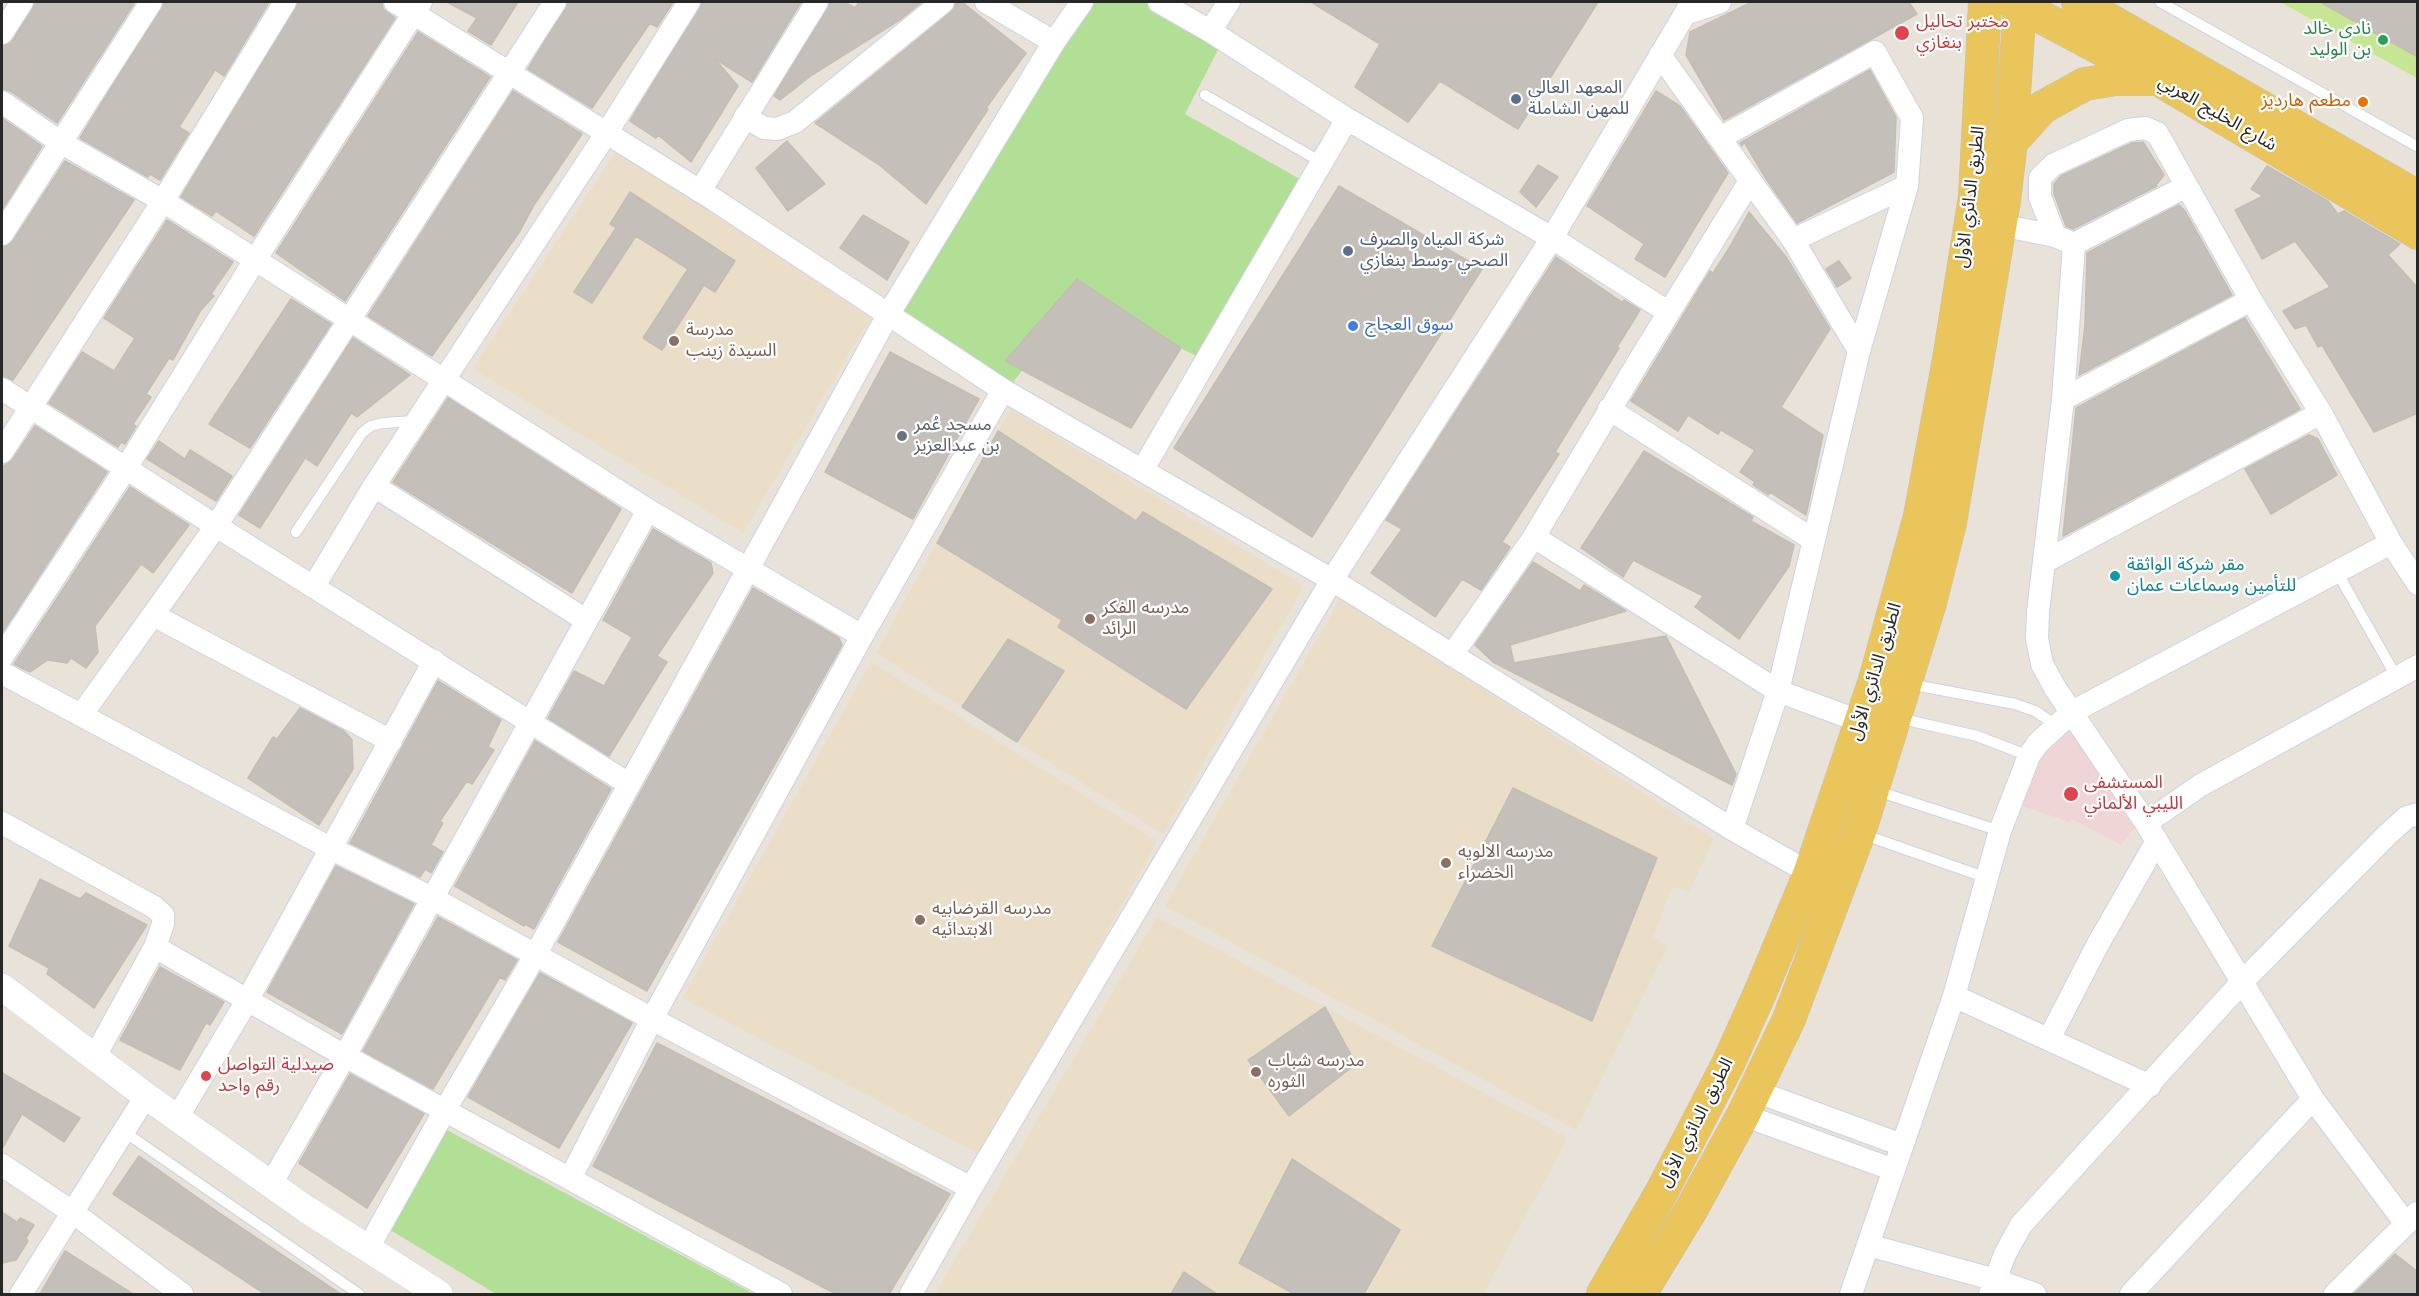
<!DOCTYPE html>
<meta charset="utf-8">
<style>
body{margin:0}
#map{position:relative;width:2419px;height:1296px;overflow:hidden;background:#e9e2d8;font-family:Jost,sans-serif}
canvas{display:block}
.frame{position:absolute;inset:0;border:3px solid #272727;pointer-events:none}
</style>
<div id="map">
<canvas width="2419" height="1296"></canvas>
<div class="frame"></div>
</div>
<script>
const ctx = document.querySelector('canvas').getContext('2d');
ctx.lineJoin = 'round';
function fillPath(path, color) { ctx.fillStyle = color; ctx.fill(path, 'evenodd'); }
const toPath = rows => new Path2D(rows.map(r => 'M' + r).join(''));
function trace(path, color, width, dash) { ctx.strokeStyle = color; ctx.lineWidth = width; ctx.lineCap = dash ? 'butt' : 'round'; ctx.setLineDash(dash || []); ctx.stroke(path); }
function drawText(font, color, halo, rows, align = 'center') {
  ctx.font = font + ' Jost,"Noto Sans Arabic",sans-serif'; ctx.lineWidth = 4.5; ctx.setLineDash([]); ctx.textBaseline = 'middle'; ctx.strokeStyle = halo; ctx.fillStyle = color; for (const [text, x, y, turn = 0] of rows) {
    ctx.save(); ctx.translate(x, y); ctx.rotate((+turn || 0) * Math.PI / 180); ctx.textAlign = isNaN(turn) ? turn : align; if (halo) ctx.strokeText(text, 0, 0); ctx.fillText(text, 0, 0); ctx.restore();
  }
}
fillPath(toPath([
 [616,151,873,313,743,533,473,369],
 [1010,409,1304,586,1163,834,876,653],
 [1341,597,1714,839,1689,892,1672,887,1653,937,1668,946,1576,1130,1165,906],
 [871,662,1157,841,983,1156,682,998],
 [1157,917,1568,1138,1483,1294,935,1294]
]), '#ebdec8');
fillPath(toPath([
 [2069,728,2140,821,2121,845,2072,819,2069,822,2016,804,2043,749]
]), '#f0d5d7');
fillPath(toPath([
 [1084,2,1157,2,1223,40,1185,114,1305,182,1204,360,1078,296,1008,389,888,315],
 [447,1130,754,1294,496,1294,387,1228]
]), '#b1df96');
fillPath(toPath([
 [2280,2,2417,2,2417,78]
]), '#c5e692');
const building = toPath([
 [35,2,135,2,57,123,10,91,2,89,2,46,13,40,35,2],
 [164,2,269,2,224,76,215,70,179,127,189,133,160,180,150,174,148,177,80,138,164,2],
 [298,2,382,2,383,9,395,18,254,236,216,211,212,216,181,197,298,2],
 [447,2,518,2,491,45,468,31,477,18,447,2],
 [568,2,673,2,657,27,650,23,592,108,528,69,568,2],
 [702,2,801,2,752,82,715,59,738,86,691,162,658,135,656,138,630,121,702,2],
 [830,2,844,2,855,8,859,2,922,2,901,19,812,75,780,100,774,96,830,2],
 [956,2,962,2,1026,53,986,108,988,109,926,204,878,164,815,123,951,12,956,2],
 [1311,2,1598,2,1518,129,1440,81,1408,122,1355,87,1380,44,1311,2],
 [1752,2,1909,2,1917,14,1724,120,1686,55,1690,32,1752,2],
 [2320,2,2418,2,2418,57,2320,2],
 [418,32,490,77,345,301,276,253,418,32],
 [1870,70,1896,117,1894,172,1797,223,1766,179,1744,142,1742,146,1740,143,1870,70],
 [513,91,582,134,534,205,520,231,432,356,368,316,513,91],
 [1656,91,1680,106,1728,173,1665,277,1635,259,1644,244,1587,206,1656,91],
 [2,118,42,146,2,210,2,118],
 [787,141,825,184,788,211,756,168,787,141],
 [2143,142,2164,175,2156,185,2157,186,2073,229,2066,226,2054,194,2054,184,2061,176,2132,143,2143,142],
 [65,161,134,200,13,380,2,376,2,247,13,241,65,161],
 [1538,165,1558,177,1536,207,1520,192,1538,165],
 [2267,166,2328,201,2338,214,2344,211,2400,244,2388,255,2418,288,2418,413,2374,432,2322,345,2318,347,2306,325,2295,329,2283,311,2330,287,2295,241,2262,259,2235,210,2263,196,2251,189,2267,166],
 [1339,186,1482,269,1312,537,1174,448,1339,186],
 [630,192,735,261,715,292,704,285,662,350,643,338,688,269,636,236,592,303,574,292,616,228,610,224,630,192],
 [2179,205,2185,211,2232,295,2079,375,2085,325,2087,253,2179,205],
 [1749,212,1786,257,1830,329,1781,407,1823,435,1806,515,1770,492,1768,495,1753,485,1755,482,1740,472,1755,450,1721,430,1718,434,1688,415,1678,431,1631,401,1710,271,1713,273,1731,245,1749,212],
 [863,215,909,242,887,280,840,248,863,215],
 [167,220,233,262,211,294,214,296,201,310,173,360,169,358,146,394,151,397,133,424,136,426,125,444,121,442,118,447,49,403,82,352,114,371,135,338,104,318,167,220],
 [1556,257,1622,302,1624,300,1640,310,1617,347,1619,348,1555,452,1559,454,1502,542,1510,547,1481,590,1462,579,1435,617,1371,573,1402,529,1386,520,1556,257],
 [1839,261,1851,278,1837,287,1826,269,1839,261],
 [1077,279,1181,348,1131,428,1005,361,1077,279],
 [291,299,331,324,250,448,209,424,291,299],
 [2245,318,2300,409,2063,536,2076,408,2245,318],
 [353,338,410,375,357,417,351,413,317,466,305,458,260,528,239,515,353,338],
 [890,352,979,399,913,519,825,472,890,352],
 [448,398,621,509,572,593,393,482,448,398],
 [35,426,107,472,2,633,2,467,13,459,35,426],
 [998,431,1136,521,1143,512,1272,589,1186,709,1058,627,1062,620,937,543,998,431],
 [2309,435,2318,439,2337,475,2271,514,2245,469,2309,435],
 [159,441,185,459,190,450,232,476,216,501,147,459,159,441],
 [1644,451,1753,517,1751,521,1794,545,1789,566,1739,639,1695,607,1703,596,1633,560,1623,577,1581,548,1644,451],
 [130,487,189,525,153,573,141,564,95,626,98,652,86,668,71,658,67,663,48,660,30,672,14,664,130,487],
 [653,529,711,563,713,573,657,656,667,662,609,756,548,718,574,671,604,686,632,637,603,620,653,529],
 [1533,562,1580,591,1584,585,1626,611,1510,645,1514,663,1666,636,1736,774,1732,785,1493,662,1475,645,1533,562],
 [753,588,839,638,842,645,647,991,558,942,753,588],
 [1008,639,1064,671,1017,742,962,707,1008,639],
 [438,681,501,720,488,747,494,750,472,784,467,781,440,821,443,823,431,845,443,852,431,873,425,869,420,877,350,843,438,681],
 [300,708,344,731,352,740,353,769,319,825,248,778,273,737,277,739,300,708],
 [535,741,611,789,534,929,525,924,524,926,455,886,535,741],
 [1513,788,1657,858,1592,1021,1432,946,1513,788],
 [336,866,414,904,342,1034,267,992,336,866],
 [40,879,80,899,86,893,147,925,94,1008,47,974,49,968,9,946,40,879],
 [438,917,517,960,505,980,500,977,433,1089,363,1051,438,917],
 [160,967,224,1002,210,1025,206,1023,180,1070,120,1040,160,967],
 [540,973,632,1023,559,1148,468,1097,540,973],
 [1325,1007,1356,1064,1289,1116,1248,1060,1325,1007],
 [657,1043,950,1194,889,1294,836,1294,593,1166,657,1043],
 [2,1073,80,1118,64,1142,22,1114,2,1149,2,1073],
 [350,1074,424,1114,367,1208,299,1163,350,1074],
 [139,1156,218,1212,341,1294,265,1294,113,1194,139,1156],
 [1292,1159,1400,1230,1364,1294,1294,1294,1239,1263,1292,1159],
 [2,1212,17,1222,20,1218,34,1225,26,1238,28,1241,16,1260,2,1263,2,1212],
 [65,1251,133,1294,40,1294,65,1251],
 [2395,1254,2418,1272,2418,1294,2354,1294,2395,1254],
 [1184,1272,1217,1294,1171,1294,1184,1272]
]);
fillPath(building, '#c4bfb8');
trace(building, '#c4bdb3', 1.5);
const service = toPath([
 [2160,2,2418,147],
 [1205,95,1321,162],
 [296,532,362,433,371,426,383,423,416,421],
 [2337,572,2397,678],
 [1909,684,2015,704,2035,711,2056,725],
 [1898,718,1977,736,2029,756],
 [1874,790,2000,831],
 [1862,834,1987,878],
 [123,1131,359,1294]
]);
const minor = toPath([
 [395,2,713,199,1003,390,1332,580,1732,829,1810,873],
 [986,2,1054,42],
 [1159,2,1210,31,1347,119,1552,238,1668,312],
 [1685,14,1720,2],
 [1210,31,1229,2],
 [2,33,22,2],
 [1660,55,1793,240,1859,351],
 [2,102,60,142,163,201,648,510,862,636,1003,390],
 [745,117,764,128,777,129,795,122,943,2],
 [1720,138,1875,52,1912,118,1907,186,1859,351,1778,691,1732,829],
 [700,191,817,2],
 [2000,225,2055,236,2074,244,2063,399,2038,612,2037,639,2042,664,2055,688,2146,823,2313,1099,2406,1224],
 [2,234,151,2],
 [2055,236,2040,197,2040,178,2053,165,2128,130,2145,128,2157,133,2251,300,2321,413,2391,543,2418,584],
 [1793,240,1907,186],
 [2074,244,2187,186],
 [2,389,216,526,629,784],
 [2063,399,2251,300],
 [1609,409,1812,539],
 [2,452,163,201,285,2],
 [1143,469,1347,119],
 [374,486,586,620],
 [1534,537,1778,691,1862,722],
 [2044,562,2321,413],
 [314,586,374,486,606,134,689,2],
 [153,615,216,526,555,2],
 [1452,655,1534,537,1642,356,1750,181],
 [2,657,126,468,255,260,421,2],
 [2,673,332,849,432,898,652,1019,971,1188],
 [82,714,153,615,391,741],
 [2,823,154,907,163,915,163,924,155,947,94,1058],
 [2146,823,2201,785,2418,666],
 [155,947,345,1056,781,1294],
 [1954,996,2150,1086],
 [2049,1039,2098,944,2157,841],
 [1755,1091,1902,1145],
 [1743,1115,1894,1170],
 [177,1118,248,999,434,661],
 [2,1165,75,1214,182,1294],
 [570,1179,652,1019,862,636],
 [271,1184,345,1056,648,510],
 [1868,1245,1996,1280,2035,1294],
 [367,1250,445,1110,536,954,888,315,1054,42,1082,2],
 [21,1294,146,1096],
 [911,1294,971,1188,1332,580,1552,238,1692,2],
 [1851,1294,1954,996,2000,831,2029,756,2038,743,2072,712,2391,543],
 [1990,1294,2005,1254,2021,1225,2242,982,2388,834,2407,817,2418,814],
 [2131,1294,2313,1099],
 [2335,1294,2417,1213]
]);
const tertiary = toPath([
 [2,987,146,1096,306,1209,439,1294]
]);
const primary = toPath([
 [2013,2,2158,79,2418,233],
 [2078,2,2418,197],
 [2011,142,2043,107,2085,84,2116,79,2155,79],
 [1603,1294,1661,1193,1728,1064,1760,993,1810,873,1875,680,1920,516,1949,359,1975,196,1985,2],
 [1640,1294,1691,1210,1743,1115,1789,1019,1859,833,1930,603,1950,523,2004,201,2011,142,2020,2]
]);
trace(service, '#ced2e0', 12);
trace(minor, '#ced2e0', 24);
trace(tertiary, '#ced2e0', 28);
trace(primary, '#c3c3c3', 34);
trace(service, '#fff', 10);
trace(minor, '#fff', 22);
trace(tertiary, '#fff', 27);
trace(primary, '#eac55c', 33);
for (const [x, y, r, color] of [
 [1902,33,8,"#e0444e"],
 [2383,40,6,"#2e9e5b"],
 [1516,99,6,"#5c6f8a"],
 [2363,102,6,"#e8710a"],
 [1348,251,6,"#5c6f8a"],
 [1353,326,6,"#3f7fe0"],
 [674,341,6,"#8d6e63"],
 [902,436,6,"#6b7280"],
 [2115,576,6,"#0f9aa8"],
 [1090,619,6,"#8d6e63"],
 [2071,794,8,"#e0444e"],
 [1446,863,6,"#8d6e63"],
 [920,920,6,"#8d6e63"],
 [1256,1072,6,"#8d6e63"],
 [206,1076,6,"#e0444e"]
]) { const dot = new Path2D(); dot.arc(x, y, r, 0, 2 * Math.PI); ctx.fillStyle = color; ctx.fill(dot); trace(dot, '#fff', 2); }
drawText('18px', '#be3a42', '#fff', [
 ["مختبر تحاليل",1916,23],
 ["بنغازي",1916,44],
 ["المستشفى",2084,784],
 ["الليبي الألماني",2084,805],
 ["صيدلية التواصل",218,1066],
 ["رقم واحد",218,1087]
], 'left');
drawText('18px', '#27864d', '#fff', [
 ["نادي خالد",2371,30],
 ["بن الوليد",2371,51]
], 'right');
drawText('18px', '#4e5e75', '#fff', [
 ["المعهد العالي",1528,89],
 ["للمهن الشاملة",1528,110],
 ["شركة المياه والصرف",1360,241],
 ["الصحي -وسط بنغازي",1360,262]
], 'left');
drawText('18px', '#c56008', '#fff', [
 ["مطعم هارديز",2351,102]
], 'right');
drawText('18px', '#272727', '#fff', [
 ["شارع الخليج العربي",2217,114,30],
 ["الطريق الدائري الأول",1971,197,-83],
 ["الطريق الدائري الأول",1876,672,-73],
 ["الطريق الدائري الأول",1697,1123,-63]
]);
drawText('18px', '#366cbe', '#fff', [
 ["سوق العجاج",1365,326]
], 'left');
drawText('18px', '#785e54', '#fff', [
 ["مدرسة",686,331],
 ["السيدة زينب",686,352],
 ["مدرسه الفكر",1102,609],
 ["الرائد",1102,630],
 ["مدرسه الالويه",1458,853],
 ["الخضراء",1458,874],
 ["مدرسه القرضابيه",932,910],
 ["الابتدائيه",932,931],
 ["مدرسه شباب",1268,1062],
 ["الثوره",1268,1083]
], 'left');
drawText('18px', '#5b616d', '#fff', [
 ["مسجد عُمر",914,426],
 ["بن عبدالعزيز",914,447]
], 'left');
drawText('18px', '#0d838f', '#fff', [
 ["مقر شركة الواثقة",2127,566],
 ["للتأمين وسماعات عمان",2127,587]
], 'left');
</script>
